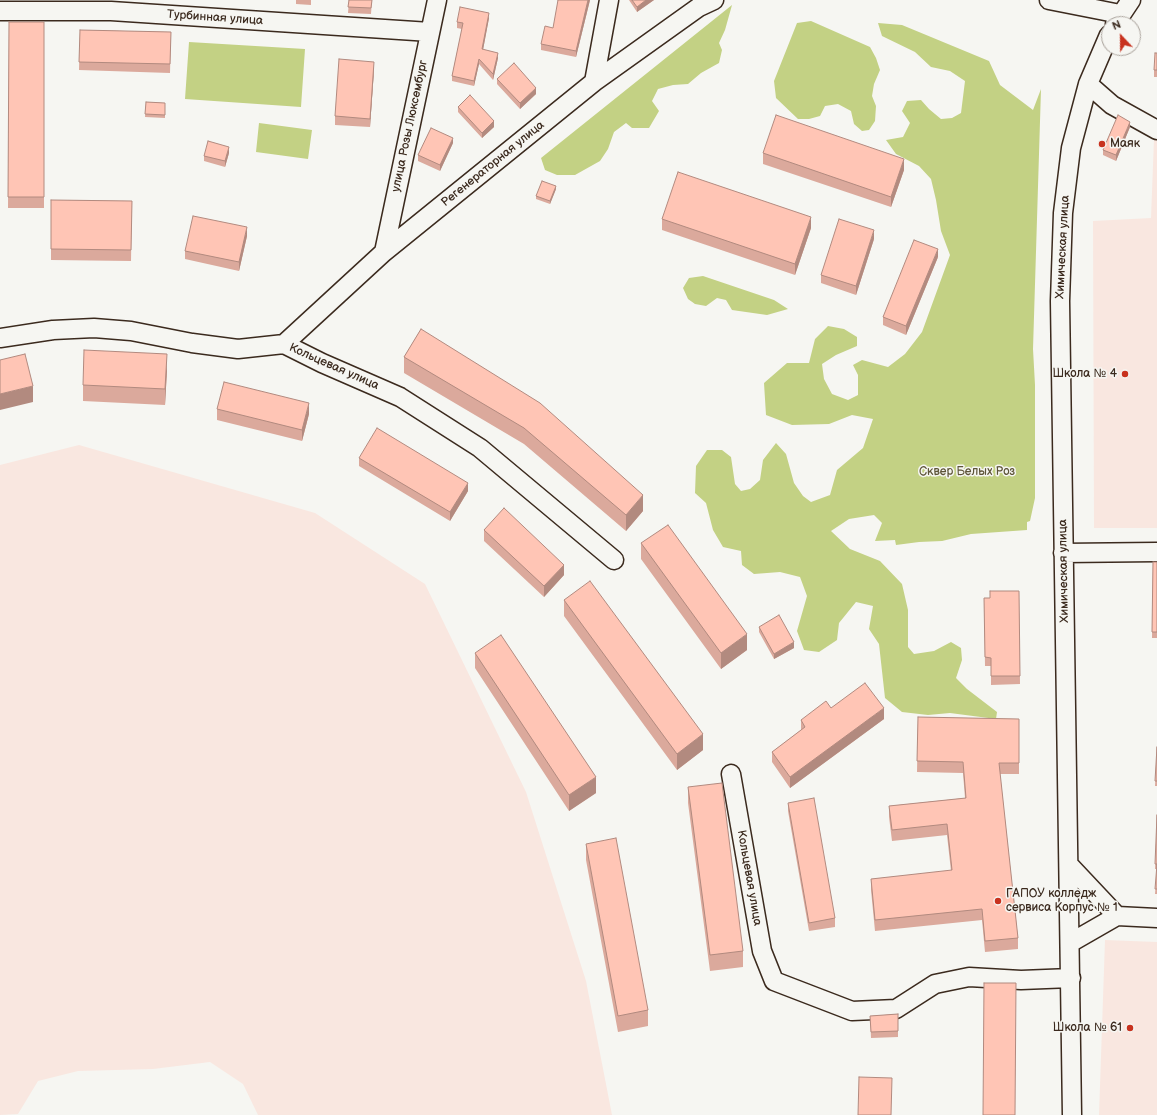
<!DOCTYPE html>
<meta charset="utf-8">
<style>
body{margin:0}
#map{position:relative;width:1157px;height:1115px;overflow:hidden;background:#f6f6f2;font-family:"Balsamiq Sans",sans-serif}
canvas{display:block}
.north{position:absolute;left:1101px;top:16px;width:40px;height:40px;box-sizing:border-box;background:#f6f6f2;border:1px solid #aba49d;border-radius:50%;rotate:338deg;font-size:11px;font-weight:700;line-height:16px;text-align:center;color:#3b2a1e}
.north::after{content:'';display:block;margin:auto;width:14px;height:18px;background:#c8321e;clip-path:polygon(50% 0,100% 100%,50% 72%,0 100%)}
</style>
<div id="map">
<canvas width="1157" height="1115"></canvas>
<div class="north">N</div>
</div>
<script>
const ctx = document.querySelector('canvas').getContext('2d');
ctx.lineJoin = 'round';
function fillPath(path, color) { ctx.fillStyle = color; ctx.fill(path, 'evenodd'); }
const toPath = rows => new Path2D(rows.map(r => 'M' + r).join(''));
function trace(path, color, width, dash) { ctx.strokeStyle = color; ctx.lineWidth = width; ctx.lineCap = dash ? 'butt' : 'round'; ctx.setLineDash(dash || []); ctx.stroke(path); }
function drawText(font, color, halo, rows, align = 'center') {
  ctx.font = font + ' "Balsamiq Sans",sans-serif'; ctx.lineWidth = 3; ctx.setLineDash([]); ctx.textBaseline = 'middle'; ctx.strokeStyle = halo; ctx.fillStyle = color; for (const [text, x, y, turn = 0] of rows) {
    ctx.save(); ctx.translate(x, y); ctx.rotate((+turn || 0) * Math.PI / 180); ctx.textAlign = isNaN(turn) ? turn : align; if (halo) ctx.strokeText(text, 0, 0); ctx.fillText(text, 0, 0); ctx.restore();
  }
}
fillPath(toPath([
 [1154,139,1157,139,1157,528,1094,528,1093,221,1151,218],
 [79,445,315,513,425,584,526,792,586,981,612,1115,258,1115,243,1084,210,1062,153,1069,78,1071,38,1081,18,1114,0,1115,0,465],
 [1105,940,1157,942,1157,1115,1099,1115]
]), '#f9e7e0');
fillPath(toPath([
 [732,5,725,30,719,43,722,50,719,63,701,73,688,84,673,85,658,89,652,101,659,111,649,128,632,128,626,123,614,132,608,149,600,161,575,175,557,175,545,170,541,158],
 [811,21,870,47,876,58,880,70,874,84,872,96,876,106,875,121,869,130,862,131,854,124,851,111,838,104,825,106,820,116,809,119,798,119,776,98,774,81,797,23],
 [878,23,902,25,989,61,1000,85,1033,110,1041,89,1033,349,1035,385,1035,498,1030,521,1027,522,1027,530,971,534,942,541,919,542,896,545,895,540,875,541,882,523,874,515,849,519,831,531,850,549,880,561,902,584,908,610,908,647,914,654,934,651,951,642,961,648,962,660,956,678,967,689,997,712,996,719,950,713,928,715,902,712,885,698,879,644,869,629,873,606,856,602,839,623,837,640,819,652,804,650,797,631,807,596,800,577,780,572,754,574,742,565,741,551,723,547,713,530,706,503,695,493,696,466,707,450,722,450,731,457,735,484,741,491,750,489,760,480,763,460,776,443,786,454,794,483,803,496,811,502,830,495,837,470,863,448,873,419,852,415,829,424,792,425,766,415,764,383,787,363,809,363,815,339,828,326,844,329,857,337,857,346,836,355,822,364,824,379,832,394,848,400,858,395,858,375,853,365,862,360,888,367,905,354,922,332,950,255,941,231,936,200,931,179,919,166,896,154,886,140,903,137,910,123,902,111,907,101,921,100,929,109,941,119,952,118,961,113,965,81,950,71,931,67,915,52,882,36],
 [189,42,305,49,301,107,185,99],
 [259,123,312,130,308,159,256,152],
 [703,276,774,300,788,309,767,315,732,310,726,300,717,298,706,306,695,304,688,299,683,288,689,278]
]), '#c3d184');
const minor = toPath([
 [1049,0,1120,14],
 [0,11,111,11,430,32],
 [1115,24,1131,0],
 [594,82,609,0],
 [1088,84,1112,105,1157,130],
 [384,252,437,0],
 [0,338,53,330,94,328,131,331,192,343,238,349,284,344,322,363,400,397,480,448,614,560],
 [284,344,384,252,594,82,699,7,714,0],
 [1063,553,1157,552],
 [731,774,762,951,774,981,852,1011,896,1009,935,984,969,977,1021,980,1071,978],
 [1069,865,1117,916,1070,943],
 [1117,916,1157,918],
 [1072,1115,1060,301,1063,213,1071,148,1088,84,1109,35]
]);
trace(minor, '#3b2a1e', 21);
trace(minor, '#f6f6f2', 18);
fillPath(toPath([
 [296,0,311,0,311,5,296,4],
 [349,0,372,0,371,14,348,13],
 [590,0,576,57,541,50,541,44,553,28],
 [629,0,654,0,637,12],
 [489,18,483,50,498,58,493,80,479,64,474,86,452,81,452,76,462,29,457,28,457,22],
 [9,22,44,22,44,208,8,208],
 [80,30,171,32,170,73,79,70],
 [1157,53,1157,77,1154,77,1154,70],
 [374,70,370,127,335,125,335,116],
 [497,79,536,94,520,109,497,84],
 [146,102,165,103,165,118,145,117],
 [458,107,494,127,482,138,458,112],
 [1130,127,1116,161,1103,155,1103,150],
 [453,143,440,171,418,161,418,155],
 [229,153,225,167,204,161,204,156],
 [763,153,904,170,891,207,763,164],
 [556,189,550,204,536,199,536,196],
 [51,200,132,201,131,261,51,260],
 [662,219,811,228,795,275,662,230],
 [247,236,239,271,185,259,185,251],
 [874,239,856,295,821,283,821,275],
 [938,257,906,335,883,325,883,317],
 [421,329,643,511,626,531,524,444,404,373,404,357],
 [167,370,165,405,83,401,83,385],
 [217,409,309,414,302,441,217,420],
 [359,458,468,491,450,521,359,466],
 [484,530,564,575,544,597,484,541],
 [641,543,747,650,721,669,641,559],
 [1153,562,1157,562,1157,638,1152,638],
 [1019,591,1020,684,991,685,991,666,985,666,984,598,990,598],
 [564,600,703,750,677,770,564,616],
 [759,627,794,648,774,659,759,632],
 [475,653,596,793,569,811,475,668],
 [831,708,884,719,790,788,772,762,772,752,801,730,801,720],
 [918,717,1019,719,1019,774,1000,774,1018,938,1018,949,985,952,982,920,875,931,871,890,871,879,951,871,947,835,892,841,889,817,889,806,965,798,963,773,917,772],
 [1157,747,1157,786,1155,786],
 [688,787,743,951,743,967,710,971,688,803],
 [788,803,835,918,835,927,809,931,788,811],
 [1157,815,1157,894,1155,894,1157,869,1155,869],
 [586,844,648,1010,648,1026,618,1032,586,860],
 [898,1014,898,1037,871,1038,870,1016]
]), '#dba99c');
fillPath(toPath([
 [588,0,590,0,576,57,576,51],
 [646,0,654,0,637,12,637,7],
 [489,13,489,18,482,55,482,49],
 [498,53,498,58,493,80,493,74],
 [479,59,479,64,474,86,474,81],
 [374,62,374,70,370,127,370,119],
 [536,88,536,94,520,109,520,103],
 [494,121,494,127,482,138,482,133],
 [1130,122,1130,127,1116,161,1116,155],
 [453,138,453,143,440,171,440,165],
 [229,147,229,153,225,167,225,161],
 [904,159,904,170,891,207,891,197],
 [556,186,556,189,550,204,550,201],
 [811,217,811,228,795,275,795,264],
 [247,227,247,236,239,271,239,262],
 [874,230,874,239,856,295,856,286],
 [938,249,938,257,906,335,906,326],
 [167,354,167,370,165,405,165,389],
 [33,386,33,402,0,410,0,394],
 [309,403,309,414,302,441,302,430],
 [468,483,468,491,450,521,450,512],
 [643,495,643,511,626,531,626,515],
 [564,565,564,575,544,597,544,586],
 [747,634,747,650,721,669,721,653],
 [794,642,794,648,774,659,774,654],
 [884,708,884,719,790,788,790,777],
 [703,734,703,750,677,770,677,754],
 [596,777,596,793,569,811,569,795]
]), '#b28a7f');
const building = toPath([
 [349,0,372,0,371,8,348,7,349,0],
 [558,0,588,0,576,51,541,44,545,26,553,28,558,0],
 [632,0,646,0,637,7,632,0],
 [460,7,489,13,482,49,498,53,493,74,479,59,474,81,452,76,463,23,457,22,460,7],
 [9,22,44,22,44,197,8,197,9,22],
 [80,30,171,32,170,64,79,62,80,30],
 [1155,53,1157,53,1157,70,1154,70,1155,53],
 [339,59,374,62,370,119,335,116,339,59],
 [514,63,536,88,520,103,497,79,514,63],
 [470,95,494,121,482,133,458,107,470,95],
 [146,102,165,103,165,115,145,114,146,102],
 [776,115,904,159,891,197,763,153,776,115],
 [1118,115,1130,122,1116,155,1103,150,1118,115],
 [431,128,453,138,440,165,418,155,431,128],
 [208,141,229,147,225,161,204,156,208,141],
 [678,172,811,217,795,264,662,219,678,172],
 [542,181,556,186,550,201,536,196,542,181],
 [51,200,132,201,131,250,51,249,51,200],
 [193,216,247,227,239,262,185,251,193,216],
 [839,219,874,230,856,286,821,275,839,219],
 [914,240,938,249,906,326,883,317,914,240],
 [421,329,540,403,643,495,626,515,524,428,404,357,421,329],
 [84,350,167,354,165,389,83,385,84,350],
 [25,354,33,386,0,394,0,360,25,354],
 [224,382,309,403,302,430,217,409,224,382],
 [377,428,468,483,450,512,359,458,377,428],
 [504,508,564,565,544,586,484,530,504,508],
 [668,525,747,634,721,653,641,543,668,525],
 [1153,562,1157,562,1157,632,1152,632,1153,562],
 [590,581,703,734,677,754,564,600,590,581],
 [990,591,1019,591,1020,676,991,676,991,658,985,657,984,598,990,598,990,591],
 [779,615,794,642,774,654,759,627,779,615],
 [501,635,596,777,569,795,475,653,501,635],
 [865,683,884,708,790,777,772,752,805,727,801,720,826,701,831,708,865,683],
 [918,717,1019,719,1019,763,999,763,1018,938,985,941,982,909,875,920,871,879,952,870,947,824,892,830,889,806,966,798,963,762,917,761,918,717],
 [1157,747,1157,781,1155,781,1157,747],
 [722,783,743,951,710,955,688,787,722,783],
 [814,798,835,918,809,923,788,803,814,798],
 [1157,815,1157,889,1155,889,1157,864,1155,864,1157,815],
 [616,838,648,1010,618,1016,586,844,616,838],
 [984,983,1016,983,1015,1115,983,1115,984,983],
 [898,1014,898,1031,871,1032,870,1016,898,1014],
 [859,1077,892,1078,891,1115,858,1115,859,1077]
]);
fillPath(building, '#ffc5b5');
trace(building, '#b28a7f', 1);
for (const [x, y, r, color] of [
 [1102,144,4,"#c8321e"],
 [1125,374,4,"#c8321e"],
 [998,901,4,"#c8321e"],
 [1130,1028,4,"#c8321e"]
]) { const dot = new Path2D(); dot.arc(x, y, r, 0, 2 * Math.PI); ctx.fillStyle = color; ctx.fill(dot); trace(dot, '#f6f6f2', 1.5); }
drawText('12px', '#3b2a1e', '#f6f6f2', [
 ["Турбинная улица",215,18,4],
 ["улица Розы Люксембург",410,126,-78],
 ["Регенераторная улица",493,164,-39],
 ["Химическая улица",1063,247,-87],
 ["Кольцевая улица",334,367,24],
 ["Химическая улица",1064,571,-91],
 ["Кольцевая улица",749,878,80]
]);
drawText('12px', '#3b2a1e', '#f6f6f2', [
 ["Маяк",1110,144],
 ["Школа № 4",1117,374,"right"],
 ["ГАПОУ колледж",1006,894],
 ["сервиса Корпус № 1",1006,908],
 ["Школа № 61",1122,1028,"right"]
], 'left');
drawText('12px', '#5d5438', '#f6f6f2', [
 ["Сквер Белых Роз",967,472]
]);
</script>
